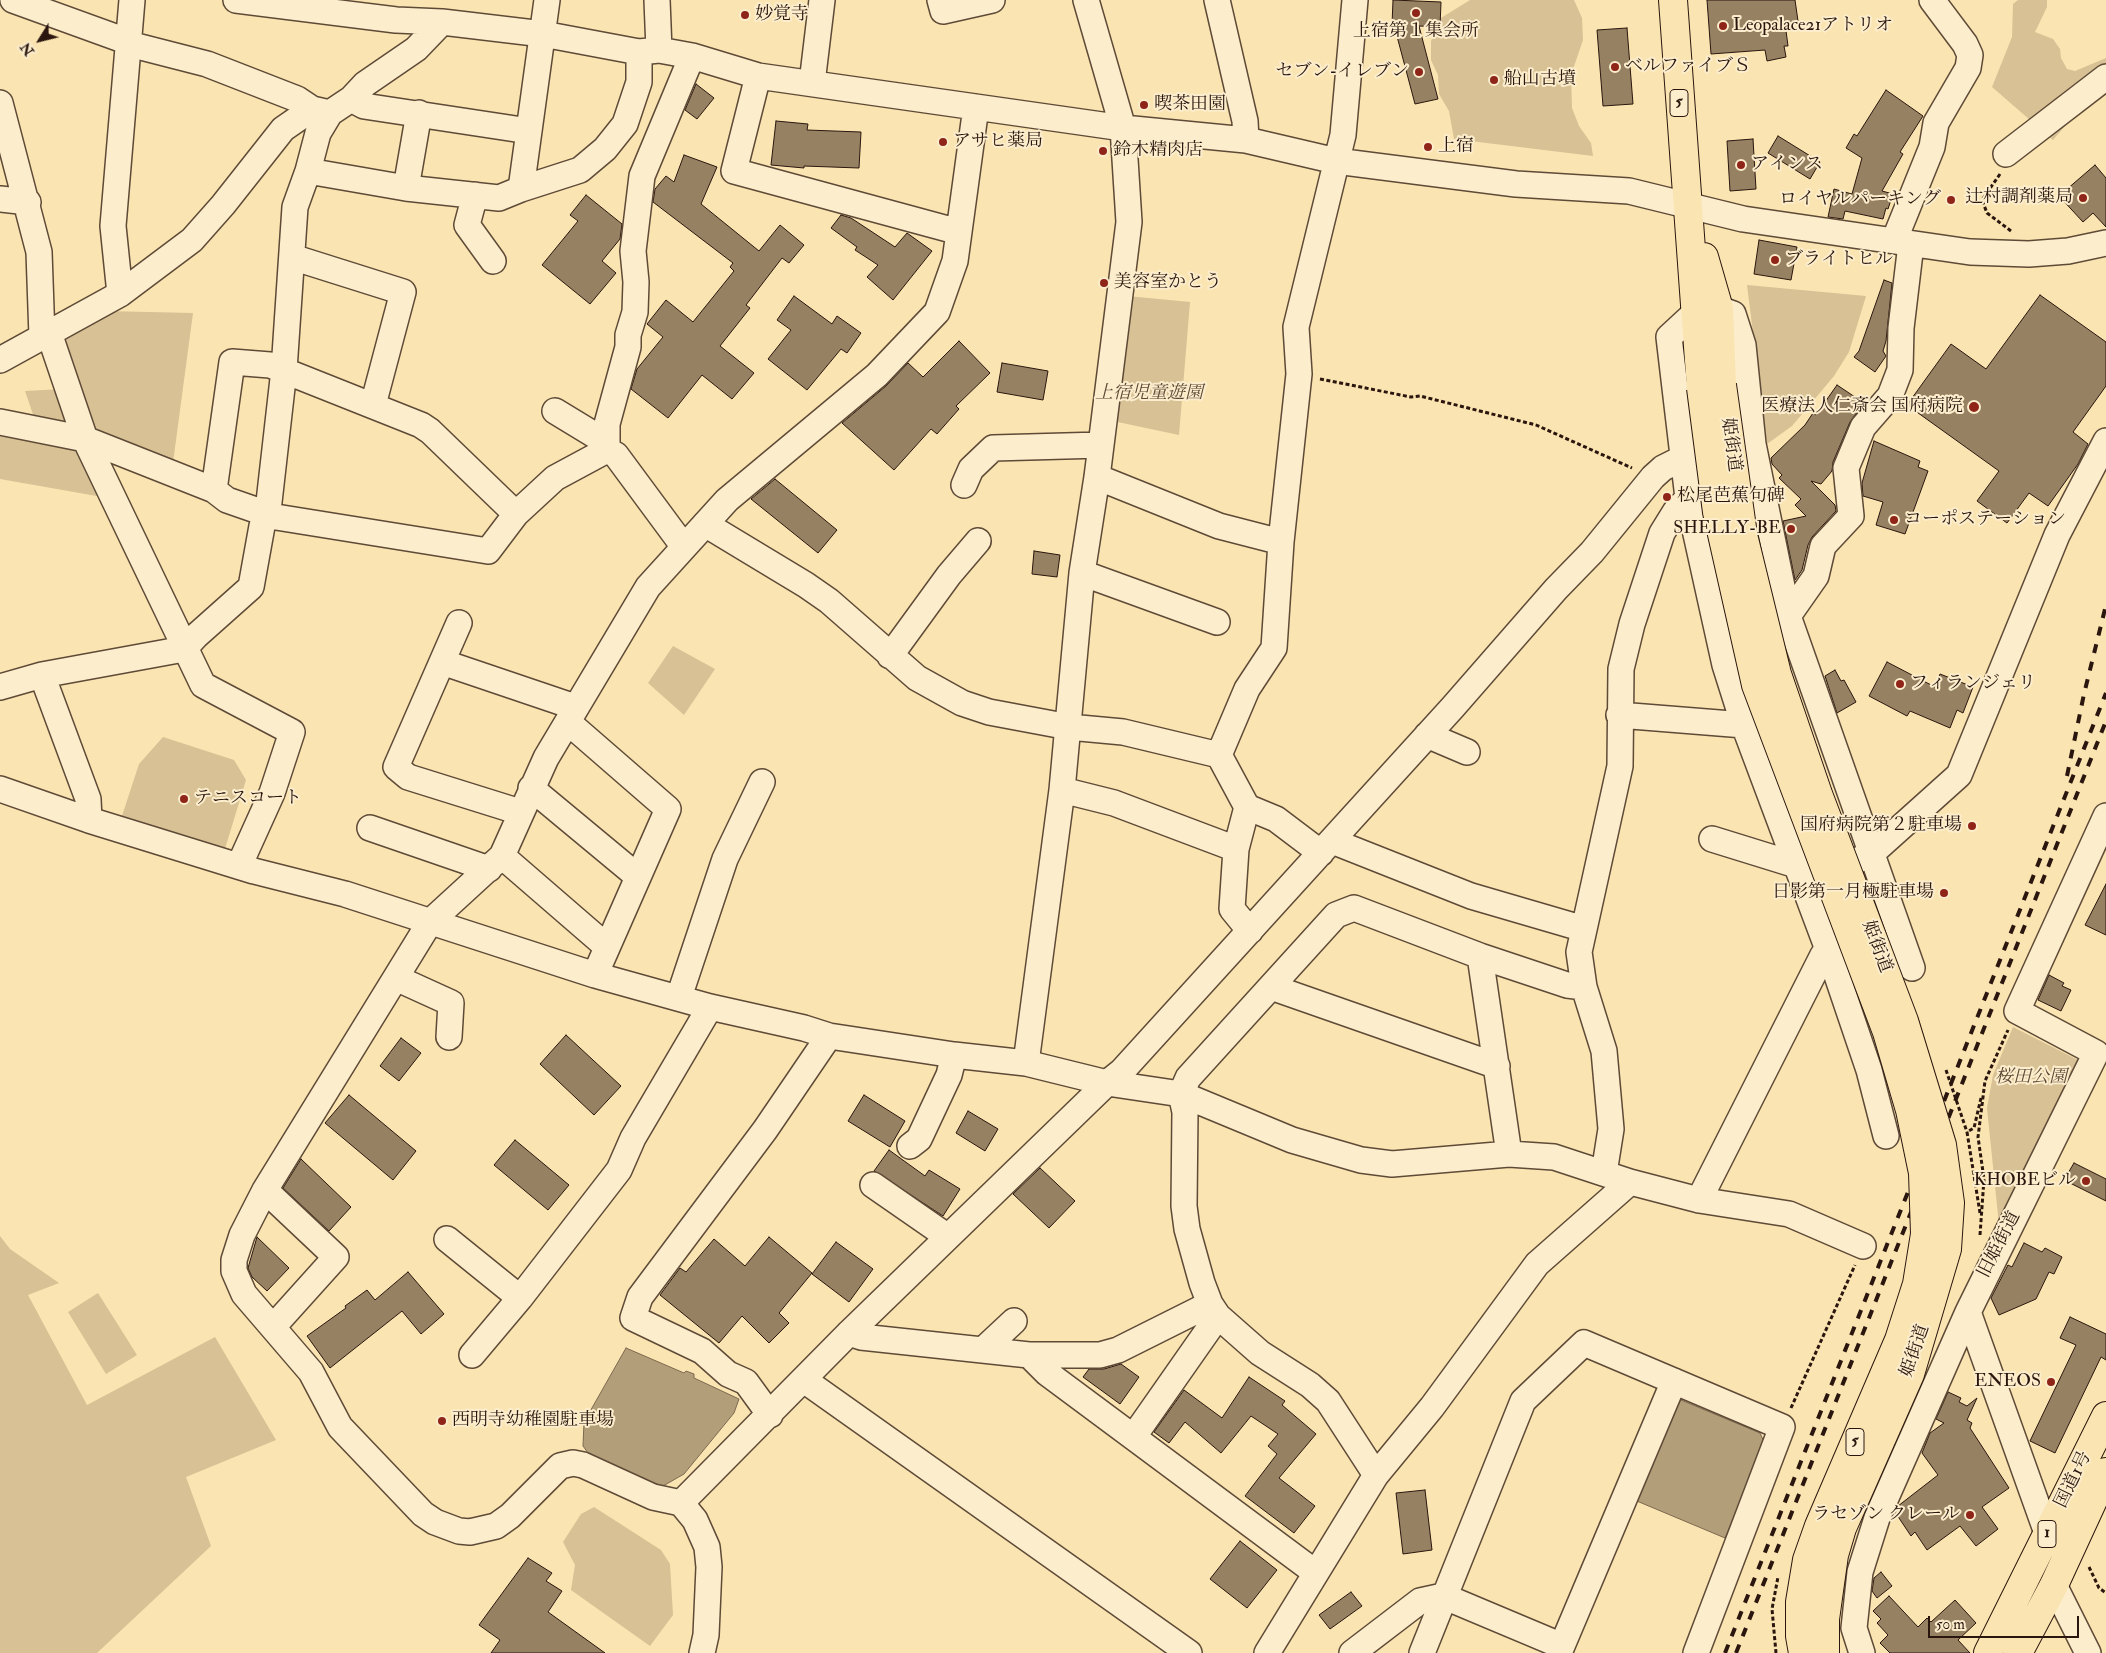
<!DOCTYPE html>
<meta charset="utf-8">
<style>
body{margin:0}
#map{position:relative;width:2106px;height:1653px;overflow:hidden;background:#fae4b1;font-family:"IM FELL Double Pica",serif}
canvas{display:block}
.north{position:absolute;left:15px;top:15px;width:50px;height:50px;-webkit-text-stroke:4px #fcedcc;paint-order:stroke;rotate:234deg;font-size:14px;font-weight:700;line-height:20px;text-align:center;color:#2a160e}
.north::after{content:'';display:block;margin:auto;width:18px;height:22px;background:#2a160e;clip-path:polygon(50% 0,100% 100%,50% 72%,0 100%)}
.scale{position:absolute;left:1928px;top:1616px;width:151px;height:22px;box-sizing:border-box;border:2px solid #2a160e;border-top:0;padding-left:6px;font-size:15px;line-height:18px;white-space:nowrap;color:#2a160e;-webkit-text-stroke:4px #fcedcc;paint-order:stroke}
</style>
<div id="map">
<canvas width="2106" height="1653"></canvas>
<div class="north">N</div>
<div class="scale">50 m</div>
</div>
<script>
const ctx = document.querySelector('canvas').getContext('2d');
ctx.lineJoin = 'round';
function fillPath(path, color) { ctx.fillStyle = color; ctx.fill(path, 'evenodd'); }
const toPath = rows => new Path2D(rows.map(r => 'M' + r).join(''));
function trace(path, color, width, dash) { ctx.strokeStyle = color; ctx.lineWidth = width; ctx.lineCap = dash ? 'butt' : 'round'; ctx.setLineDash(dash || []); ctx.stroke(path); }
function drawText(font, color, halo, rows, align = 'center') {
  ctx.font = font + ' "IM FELL Double Pica","Noto Serif JP",serif'; ctx.lineWidth = 4; ctx.setLineDash([]); ctx.textBaseline = 'middle'; ctx.strokeStyle = halo; ctx.fillStyle = color; for (const [text, x, y, turn = 0] of rows) {
    ctx.save(); ctx.translate(x, y); ctx.rotate((+turn || 0) * Math.PI / 180); ctx.textAlign = isNaN(turn) ? turn : align; if (halo) ctx.strokeText(text, 0, 0); ctx.fillText(text, 0, 0); ctx.restore();
  }
}
fillPath(toPath([
 [1470,0,1574,0,1582,18,1583,40,1571,75,1572,108,1579,126,1591,143,1593,156,1454,139,1449,111,1439,94,1438,75,1431,60,1431,41,1441,18],
 [2018,0,2047,0,2047,7,2035,32,2053,39,2060,49,2061,58,2067,69,2075,71,2106,58,2106,86,2070,115,2065,126,2053,140,1992,87,2012,37,2013,4],
 [1747,285,1866,296,1849,352,1834,376,1792,426,1767,444],
 [1127,296,1190,302,1179,435,1113,421],
 [105,311,193,313,172,470,92,436,59,339],
 [64,389,80,435,37,426,25,391],
 [0,425,76,441,108,498,0,479],
 [673,646,715,669,684,715,648,683],
 [163,737,234,760,246,780,224,852,121,819,139,764],
 [2013,1027,2080,1061,1999,1225,1987,1108,1993,1075],
 [0,1236,10,1249,59,1283,28,1295,87,1405,215,1337,276,1440,186,1477,211,1546,97,1653,0,1653],
 [98,1293,137,1355,106,1374,68,1312],
 [594,1507,661,1550,670,1564,673,1615,650,1646,571,1590,575,1565,563,1542,581,1514]
]), '#d7c195');
const water = toPath([
 [626,1348,684,1373,686,1371,694,1374,694,1378,739,1399,734,1413,684,1474,663,1486,646,1481,588,1453,583,1446,584,1422,626,1348],
 [1681,1400,1760,1433,1765,1444,1725,1538,1632,1499,1671,1405,1681,1400]
]);
fillPath(water, '#b39e7a');
trace(water, '#7c684f', 1);
const building = toPath([
 [1393,0,1441,2,1440,27,1419,26,1438,99,1415,104,1394,25,1392,25,1393,0],
 [1707,0,1795,0,1798,21,1785,23,1788,46,1784,46,1786,57,1767,61,1765,50,1711,54,1707,0],
 [1627,28,1633,104,1603,106,1597,30,1627,28],
 [696,84,714,98,697,119,685,110,696,84],
 [1886,90,1923,116,1900,152,1903,154,1882,191,1893,194,1888,209,1886,208,1883,219,1845,211,1843,219,1828,217,1834,189,1852,194,1862,158,1846,148,1854,134,1857,136,1886,90],
 [776,121,808,124,807,130,861,132,859,168,804,166,804,168,771,165,776,121],
 [1778,136,1820,162,1810,179,1768,153,1778,136],
 [1753,139,1756,189,1730,191,1727,141,1753,139],
 [684,155,717,167,701,204,759,251,780,225,804,245,789,263,782,258,746,305,750,308,720,346,754,373,732,399,702,375,668,418,631,389,637,369,663,337,647,324,666,300,693,322,734,271,730,267,733,263,653,202,655,189,666,176,674,182,684,155],
 [2095,165,2106,178,2106,227,2093,213,2083,222,2059,196,2095,165],
 [586,195,622,224,620,239,602,261,616,273,590,304,542,265,578,221,570,215,586,195],
 [841,215,851,218,895,247,907,233,932,251,893,300,867,277,878,265,855,250,857,247,831,228,841,215],
 [1759,240,1797,247,1791,280,1754,274,1759,240],
 [1884,280,1892,283,1886,341,1883,351,1886,356,1875,372,1854,357,1859,351,1884,280],
 [2040,295,2106,342,2106,386,2073,432,2088,444,2078,464,2048,506,2029,493,2007,523,1977,501,1999,471,1907,405,1951,344,1986,369,2040,295],
 [794,296,832,324,837,316,861,333,847,353,841,349,807,390,768,359,791,330,777,320,794,296],
 [959,341,990,373,956,406,959,409,937,434,931,429,894,470,842,423,886,386,908,363,923,377,959,341],
 [1002,363,1048,371,1043,400,997,392,1002,363],
 [1837,385,1864,403,1850,422,1833,462,1832,471,1821,484,1811,481,1835,505,1836,511,1812,537,1808,545,1802,570,1795,580,1783,521,1806,516,1795,505,1801,499,1779,478,1782,475,1772,464,1771,458,1805,425,1813,413,1816,415,1837,385],
 [1874,441,1920,461,1918,467,1928,471,1905,534,1876,525,1883,502,1863,496,1862,483,1874,441],
 [775,479,837,530,818,553,751,499,775,479],
 [1034,551,1060,555,1057,577,1032,574,1034,551],
 [1887,662,1935,687,1940,674,1973,687,1963,713,1957,710,1950,728,1910,711,1907,716,1869,696,1887,662],
 [1835,670,1841,681,1844,680,1856,702,1837,713,1825,676,1835,670],
 [2106,884,2106,935,2085,925,2106,884],
 [2049,975,2064,983,2062,986,2071,990,2061,1011,2038,1000,2049,975],
 [566,1035,621,1086,594,1115,540,1064,566,1035],
 [401,1038,421,1053,399,1081,380,1066,401,1038],
 [349,1095,416,1151,393,1180,325,1123,349,1095],
 [864,1095,905,1121,890,1147,848,1121,864,1095],
 [968,1111,998,1129,985,1151,956,1133,968,1111],
 [515,1140,569,1185,548,1210,494,1165,515,1140],
 [889,1150,925,1176,929,1170,960,1189,943,1216,874,1171,889,1150],
 [301,1159,351,1207,329,1231,283,1188,301,1159],
 [2074,1163,2106,1179,2106,1201,2064,1180,2074,1163],
 [1040,1168,1075,1201,1049,1228,1013,1194,1040,1168],
 [257,1237,289,1268,267,1291,252,1277,248,1268,257,1237],
 [769,1237,812,1273,779,1313,789,1323,769,1343,742,1316,719,1343,660,1295,680,1268,686,1272,714,1239,745,1266,769,1237],
 [836,1242,873,1269,849,1302,812,1274,836,1242],
 [2024,1243,2042,1252,2045,1248,2062,1257,2054,1274,2049,1272,2036,1299,1999,1315,1991,1298,2008,1265,2012,1267,2024,1243],
 [408,1272,444,1314,421,1334,402,1311,330,1368,307,1336,346,1308,345,1306,367,1290,375,1300,408,1272],
 [2070,1317,2106,1334,2106,1360,2101,1357,2055,1453,2030,1441,2076,1345,2060,1338,2070,1317],
 [1121,1364,1139,1377,1120,1404,1083,1377,1089,1369,1104,1369,1121,1364],
 [1249,1377,1285,1401,1282,1405,1316,1434,1279,1478,1315,1506,1294,1533,1245,1496,1277,1454,1268,1446,1278,1434,1251,1416,1221,1453,1185,1422,1169,1443,1154,1432,1184,1390,1222,1418,1249,1377],
 [1948,1392,1961,1398,1959,1402,1967,1406,1977,1398,1967,1420,1972,1423,1970,1428,2009,1488,1982,1507,1998,1529,1976,1546,1960,1526,1927,1550,1915,1532,1911,1536,1895,1512,1898,1506,1938,1475,1922,1453,1930,1433,1944,1423,1936,1419,1948,1392],
 [1425,1490,1432,1550,1403,1554,1396,1493,1425,1490],
 [1240,1541,1277,1570,1247,1608,1210,1579,1240,1541],
 [528,1558,552,1573,546,1581,562,1591,548,1612,605,1653,491,1653,500,1640,479,1625,528,1558],
 [1881,1572,1892,1586,1877,1598,1872,1591,1874,1578,1881,1572],
 [1351,1592,1362,1606,1330,1629,1319,1615,1351,1592],
 [1889,1596,1918,1627,1927,1618,1931,1622,1955,1600,1976,1623,1958,1640,1970,1653,1890,1653,1880,1643,1888,1635,1877,1623,1881,1619,1873,1611,1889,1596]
]);
fillPath(building, '#968163');
trace(building, '#2a160e', 1);
const minor = toPath([
 [13,0,129,42],
 [236,0,396,20,442,22,543,34,639,52,659,50,692,56,758,76,1123,128,1246,140,1336,161,1516,184,1629,191,1743,219,1970,252,2029,254,2068,251,2106,243],
 [547,0,521,189,580,170,605,149,625,124,639,82,639,52],
 [657,0,659,50],
 [940,0,943,11,992,0],
 [1217,0,1245,121,1246,140],
 [129,44,207,64,297,99,312,109,325,112],
 [758,76,734,171,959,232],
 [812,83,822,0],
 [351,99,364,106,529,131],
 [0,103,39,252,42,337],
 [2006,154,2106,77],
 [308,171,406,188,499,198,521,189],
 [406,188,419,113],
 [475,195,467,225,493,261],
 [0,199,28,202],
 [1894,241,1932,147,1936,123,1968,68,1970,55,1965,44,1932,0],
 [292,257,403,292,373,405],
 [120,294,113,226,132,0],
 [1719,309,1733,314,1743,345,1753,444,1788,616,1912,968],
 [1696,312,1669,337,1688,498,1725,665,1744,725,1829,952,1869,1070,1886,1136],
 [49,333,85,439,203,685,292,732,272,793,239,866],
 [0,360,120,294,192,240,223,205,283,129,312,109],
 [555,411,606,442],
 [0,422,85,439,214,490],
 [607,450,607,424,628,347,628,335,635,312,636,282,633,251,642,176,692,56],
 [1097,477,1219,526,1281,542],
 [964,485,971,469,993,448,1101,445],
 [516,514,430,431,421,425,270,365,232,362,214,490,227,500,276,517,488,551,516,514,555,478,607,450,616,455,684,547],
 [705,524,806,585,829,601,917,678,962,703,989,712,1069,727,1123,732,1219,755,1247,807,1236,849,1232,909,1250,931],
 [1082,573,1217,622],
 [1788,616,1816,576,1823,546,1851,516,1846,468,1863,427,1890,396,1900,370,1901,328,1911,244],
 [459,623,396,767,408,777,520,812],
 [890,656,949,575,978,541],
 [442,662,575,707],
 [0,687,42,675],
 [1619,715,1744,725],
 [569,723,668,809,595,975],
 [1427,735,1467,752],
 [1219,755,1247,689,1274,648,1281,542,1299,374,1296,327,1343,135,1355,0],
 [531,788,637,876],
 [0,789,89,820,254,871,345,894,595,975,710,1007,804,1028,829,1036,954,1055,1026,1063,1107,1083,1181,1094,1292,1140,1361,1160,1392,1164,1509,1154,1554,1157,1630,1182,1699,1200,1789,1214,1863,1246],
 [1062,790,1114,803,1236,849],
 [1247,807,1276,819,1321,853],
 [89,820,88,799,42,675,184,649,196,636,251,587,262,526,269,502,284,370,295,207,308,171,318,133,330,113,351,99,365,84,416,49,442,22],
 [370,828,489,869],
 [1712,839,1796,865],
 [1332,841,1471,896,1584,929],
 [502,856,606,946],
 [1858,860,1871,854,1959,775,2057,535,2106,441],
 [1480,956,1509,1154],
 [396,978,451,1003,449,1037],
 [1271,987,1497,1066],
 [679,997,725,859,762,782],
 [1026,1063,1062,790,1082,573,1097,477,1129,222,1123,128,1086,0],
 [910,1146,919,1139,949,1075,954,1055],
 [1604,1173,1611,1129,1604,1051,1584,987,1579,952,1620,766,1621,669,1632,624,1662,533,1675,512,1688,498],
 [873,1185,948,1237],
 [265,1190,336,1257,273,1327],
 [1699,1200,1823,955,1841,947],
 [447,1239,520,1298],
 [1218,1316,1210,1304,1202,1283,1187,1229,1184,1206,1185,1112,1181,1094,1188,1078,1336,915,1354,908,1480,956,1567,985,1584,987],
 [849,1333,861,1337,1029,1355,1047,1373,1316,1573],
 [984,1349,1014,1321],
 [472,1355,520,1298,619,1170,633,1138,710,1007],
 [1029,1355,1100,1355,1118,1350,1210,1304],
 [804,1380,1189,1653],
 [770,1415,746,1382,728,1374,702,1351,633,1318,640,1297,765,1130,829,1036],
 [1134,1436,1218,1316,1260,1353,1310,1385,1328,1401,1376,1475],
 [681,1503,849,1333,1107,1083,1122,1071,1453,707,1556,589,1592,552,1653,477,1663,468,1683,458],
 [2047,1533,1968,1312,2096,1053,2017,1011,2106,816],
 [2054,1585,2088,1653],
 [702,1653,706,1635,709,1567,707,1547,695,1520,681,1503,653,1497,583,1465,573,1463,560,1466,510,1516,496,1526,470,1532,459,1531,435,1522,423,1514,340,1427,311,1372,244,1294,234,1271,234,1260,242,1235,265,1190,430,922,502,856,546,758,648,587,727,500,877,375,937,312,955,261,976,107],
 [1267,1653,1376,1475,1432,1407,1537,1264,1630,1182],
 [1352,1653,1420,1601,1443,1596,1562,1646],
 [1422,1653,1523,1401,1584,1343,1782,1427,1696,1653],
 [1559,1653,1674,1381],
 [1862,1653,1854,1628,1860,1572,1877,1518,1968,1312]
]);
const major = toPath([
 [1673,0,1701,388],
 [1704,257,1719,309,1722,385]
]);
const highway = toPath([
 [1988,1653,2106,1416],
 [2018,1653,2054,1585,2106,1472]
]);
trace(minor, '#5e4a37', 28);
trace(major, '#2a160e', 30);
trace(highway, '#2a160e', 30);
trace(toPath([
 [2000,174,1982,200,1987,213,2011,231],
 [1320,379,1411,397,1420,396,1536,425,1632,468],
 [1980,1213,1967,1132,1974,1128,1981,1098],
 [1980,1235,1984,1179,1978,1137,1985,1081,2008,1030],
 [1791,1408,1855,1265],
 [2089,1567,2099,1588,2106,1593],
 [1776,1653,1772,1609,1778,1577]
]), '#2a160e', 3, [4, 2.5]);
trace(minor, '#fcedcc', 25);
trace(major, '#fae4b1', 28);
trace(highway, '#fae4b1', 28);
trace(toPath([
 [2067,776,2084,694,2106,605],
 [1725,1653,2106,693],
 [1736,1653,2106,721]
]), '#2a160e', 4, [9, 9]);
const majorBridge = toPath([
 [1722,385,1743,535,1777,674,1818,794,1904,1021,1942,1145,1950,1203,1947,1249,1910,1374,1842,1528,1834,1555,1825,1619,1825,1653],
 [1701,388,1717,512,1756,685,1887,1032,1910,1110,1923,1173,1925,1234,1917,1284,1899,1340,1819,1526,1807,1560,1800,1602,1800,1636,1803,1653]
]);
trace(majorBridge, '#2a160e', 30, []);
trace(toPath([
 [1946,1070,1967,1132]
]), '#2a160e', 3, [4, 2.5]);
trace(majorBridge, '#fae4b1', 28);
for (const [x, y, r, color] of [
 [1416,13,5,"#8f2418"],
 [745,15,5,"#8f2418"],
 [1723,26,5,"#8f2418"],
 [1615,67,5,"#8f2418"],
 [1419,72,5,"#8f2418"],
 [1494,80,5,"#8f2418"],
 [1144,105,5,"#8f2418"],
 [943,142,5,"#8f2418"],
 [1428,147,5,"#8f2418"],
 [1103,151,5,"#8f2418"],
 [1741,165,5,"#8f2418"],
 [2083,198,5,"#8f2418"],
 [1951,200,5,"#8f2418"],
 [1775,260,5,"#8f2418"],
 [1104,283,5,"#8f2418"],
 [1974,407,6,"#8f2418"],
 [1667,497,5,"#8f2418"],
 [1894,520,5,"#8f2418"],
 [1791,529,5,"#8f2418"],
 [1900,684,5,"#8f2418"],
 [184,799,5,"#8f2418"],
 [1972,826,5,"#8f2418"],
 [1944,893,5,"#8f2418"],
 [2086,1181,5,"#8f2418"],
 [2051,1382,5,"#8f2418"],
 [442,1421,5,"#8f2418"],
 [1970,1515,5,"#8f2418"]
]) { const dot = new Path2D(); dot.arc(x, y, r, 0, 2 * Math.PI); ctx.fillStyle = color; ctx.fill(dot); trace(dot, '#fcedcc', 2); }
for (const [x, y, w] of [
 [1679,103,18],
 [1855,1442,18],
 [2047,1534,18]
]) { const box = new Path2D(); box.roundRect(x - w / 2, y - 13.5, w, 27, 4); ctx.fillStyle = '#fcedcc'; ctx.fill(box); trace(box, '#2a160e', 1); }
drawText('bold 16px', '#2a160e', null, [
 ["5",1679,103],
 ["5",1855,1442],
 ["1",2047,1534]
]);
drawText('18px', '#2a160e', '#fcedcc', [
 ["妙覚寺",755,15],
 ["Leopalace21アトリオ",1733,26],
 ["上宿第１集会所",1416,32,"center"],
 ["ベルファイブＳ",1625,67],
 ["セブン-イレブン",1409,72,"right"],
 ["船山古墳",1504,80],
 ["喫茶田園",1154,105],
 ["アサヒ薬局",953,142],
 ["上宿",1438,147],
 ["鈴木精肉店",1113,151],
 ["アインス",1751,165],
 ["辻村調剤薬局",2073,198,"right"],
 ["ロイヤルパーキング",1941,200,"right"],
 ["ブライトヒル",1785,260],
 ["美容室かとう",1114,283],
 ["医療法人仁斎会 国府病院",1963,407,"right"],
 ["松尾芭蕉句碑",1677,497],
 ["コーポステーション",1904,520],
 ["SHELLY-BE",1781,529,"right"],
 ["フィランジェリ",1910,684],
 ["テニスコート",194,799],
 ["国府病院第２駐車場",1962,826,"right"],
 ["日影第一月極駐車場",1934,893,"right"],
 ["KHOBEビル",2076,1181,"right"],
 ["ENEOS",2041,1382,"right"],
 ["西明寺幼稚園駐車場",452,1421],
 ["ラセゾン クレール",1960,1515,"right"]
], 'left');
drawText('italic 18px', '#5e4936', '#fcedcc', [
 ["上宿児童遊園",1149,394],
 ["桜田公園",2031,1078]
]);
drawText('18px', '#2a160e', '#fcedcc', [
 ["姫街道",1730,445,82],
 ["姫街道",1876,947,69],
 ["旧姫街道",2000,1245,-63],
 ["姫街道",1916,1351,-71],
 ["国道1号",2074,1480,-64]
]);
</script>
